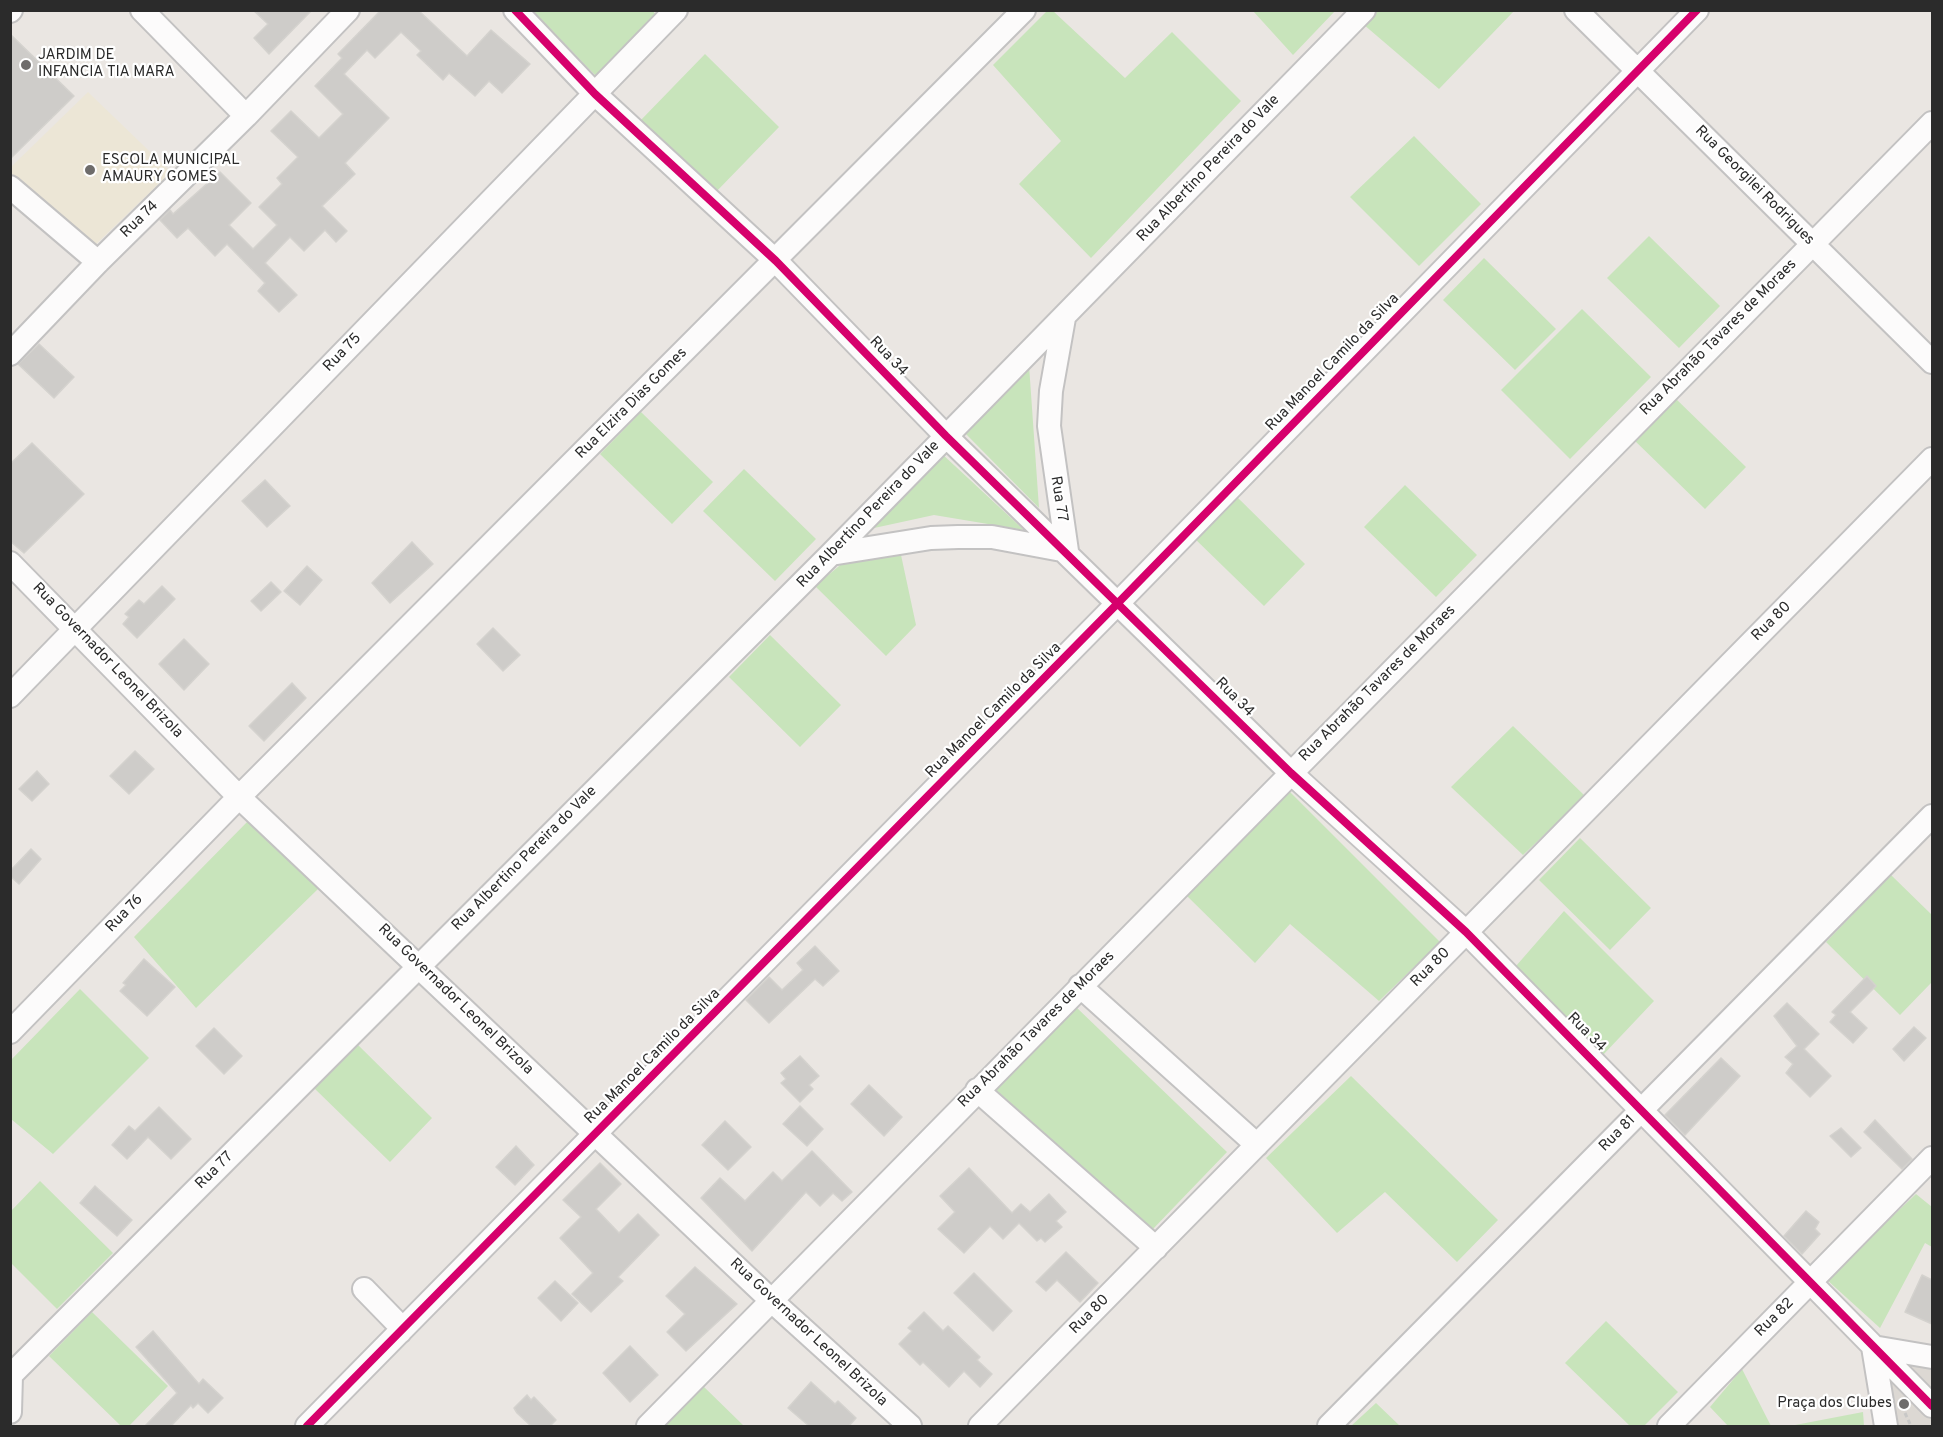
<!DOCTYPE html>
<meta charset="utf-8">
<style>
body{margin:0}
#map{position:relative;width:1943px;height:1437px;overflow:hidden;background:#eae6e2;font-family:Overpass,sans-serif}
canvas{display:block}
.frame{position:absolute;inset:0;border:12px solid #2b2b2b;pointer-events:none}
</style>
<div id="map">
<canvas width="1943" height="1437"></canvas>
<div class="frame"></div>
</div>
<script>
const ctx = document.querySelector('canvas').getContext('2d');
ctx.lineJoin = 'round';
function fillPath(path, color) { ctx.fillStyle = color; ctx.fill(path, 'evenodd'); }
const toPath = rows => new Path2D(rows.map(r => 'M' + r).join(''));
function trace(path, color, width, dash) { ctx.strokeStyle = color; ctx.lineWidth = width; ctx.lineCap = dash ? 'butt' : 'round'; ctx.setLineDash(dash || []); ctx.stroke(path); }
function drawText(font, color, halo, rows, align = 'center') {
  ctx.font = font + ' Overpass,sans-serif'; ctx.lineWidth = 4.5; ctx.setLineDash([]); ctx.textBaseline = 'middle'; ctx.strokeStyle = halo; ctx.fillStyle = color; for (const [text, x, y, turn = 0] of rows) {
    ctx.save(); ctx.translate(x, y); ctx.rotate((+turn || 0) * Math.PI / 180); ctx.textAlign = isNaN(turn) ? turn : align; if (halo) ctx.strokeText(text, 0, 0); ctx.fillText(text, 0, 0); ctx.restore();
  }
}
fillPath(toPath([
 [88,92,171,172,91,249,11,173,10,168]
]), '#ece6d6');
fillPath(toPath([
 [652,10,657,16,596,76,533,11],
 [1047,11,1053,11,1125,78,1172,32,1241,101,1091,258,1019,184,1061,141,993,65],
 [1253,11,1335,11,1293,55],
 [1376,11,1514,11,1439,89,1363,24],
 [705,54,779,127,714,194,640,121],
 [1414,136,1481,204,1419,266,1350,197],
 [1649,236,1720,306,1679,348,1607,278],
 [1484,258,1556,329,1515,370,1443,300],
 [1582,309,1651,377,1570,459,1501,390],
 [1029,365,1039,508,964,432],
 [1674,397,1746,467,1705,509,1633,439],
 [641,412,713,482,672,524,600,454],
 [941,453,1024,530,934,515,865,530],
 [744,469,816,539,775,581,703,511],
 [1405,485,1477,555,1436,597,1364,527],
 [1234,494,1305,564,1264,606,1192,536],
 [901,555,916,625,886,656,815,586,850,557],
 [770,635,841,705,800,747,729,677],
 [1513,726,1585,796,1523,855,1451,787],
 [1287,789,1440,942,1379,1001,1290,924,1255,963,1186,895],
 [249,820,318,889,196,1008,134,937],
 [1580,838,1651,908,1610,950,1539,880],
 [1891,875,1932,915,1932,982,1900,1015,1826,942],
 [1564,911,1654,1001,1603,1055,1516,966],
 [80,989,149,1058,53,1154,11,1119,11,1060],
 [1076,1007,1227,1152,1152,1230,995,1089],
 [357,1044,432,1118,390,1162,314,1088],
 [1351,1076,1498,1220,1457,1262,1385,1192,1337,1233,1266,1158],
 [40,1181,113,1253,57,1309,11,1263,11,1211],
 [1916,1194,1932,1207,1932,1247,1925,1243,1880,1328,1826,1279],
 [92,1312,168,1386,129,1426,121,1426,49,1356],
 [1606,1321,1678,1392,1644,1426,1630,1426,1565,1363],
 [1742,1369,1771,1426,1728,1426,1710,1407],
 [702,1385,744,1426,661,1426],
 [1376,1403,1400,1426,1351,1426],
 [1863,1412,1864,1426,1790,1426]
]), '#c8e4bb');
fillPath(toPath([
 [1912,1365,1932,1366,1932,1394,1910,1368],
 [1893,1382,1903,1388,1932,1418,1932,1426,1895,1426,1889,1384]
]), '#dcd8d3');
const building = toPath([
 [253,10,312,10,269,54,254,38,268,24,253,10],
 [381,10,418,10,467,56,491,30,530,64,502,93,489,81,475,96,449,73,443,80,417,55,421,51,401,32,375,58,367,50,344,74,389,118,345,163,355,174,322,206,347,231,336,242,325,230,304,251,290,237,265,263,297,295,279,312,258,291,265,283,227,244,215,256,188,228,177,238,160,220,170,210,173,214,220,172,251,203,229,225,253,249,277,225,259,207,282,184,277,178,298,157,271,131,291,111,319,138,343,114,315,86,342,58,338,54,381,10],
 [10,34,74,96,10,159,10,34],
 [39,344,74,377,54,398,18,364,39,344],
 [32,443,84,494,24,553,10,541,10,464,32,443],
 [265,480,290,506,267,527,242,501,265,480],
 [412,542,433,564,390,603,372,583,412,542],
 [307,566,322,580,300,605,284,591,307,566],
 [271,582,281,592,261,611,251,601,271,582],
 [162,586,175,599,137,638,123,624,129,617,125,614,139,600,144,604,162,586],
 [493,628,520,655,503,671,477,644,493,628],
 [184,639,209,664,184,690,159,664,184,639],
 [292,683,306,698,264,741,249,726,292,683],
 [135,751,154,769,129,794,110,776,135,751],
 [37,771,49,784,32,801,19,789,37,771],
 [31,849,41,859,19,884,10,876,10,871,31,849],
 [815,946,839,971,823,986,815,979,769,1023,746,1000,769,977,782,990,803,970,797,963,815,946],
 [144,959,175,987,147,1016,120,991,126,985,123,983,144,959],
 [1867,976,1876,986,1850,1012,1867,1028,1853,1043,1830,1022,1836,1015,1832,1012,1867,976],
 [1787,1003,1819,1034,1804,1049,1831,1076,1810,1097,1786,1073,1793,1064,1785,1057,1797,1046,1774,1016,1787,1003],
 [1914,1027,1926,1038,1904,1061,1893,1049,1914,1027],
 [214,1028,242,1056,224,1074,196,1046,214,1028],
 [800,1056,819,1076,809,1085,813,1089,800,1102,781,1083,786,1079,781,1073,800,1056],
 [1721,1058,1740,1076,1685,1135,1665,1115,1721,1058],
 [869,1085,902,1117,884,1136,851,1104,869,1085],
 [800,1106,823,1129,807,1146,783,1124,800,1106],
 [159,1107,191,1139,171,1159,148,1137,127,1159,112,1145,129,1126,135,1131,159,1107],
 [1875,1120,1912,1159,1902,1169,1864,1132,1875,1120],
 [725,1121,751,1147,728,1170,702,1145,725,1121],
 [1841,1128,1861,1148,1851,1157,1830,1136,1841,1128],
 [516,1146,534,1165,515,1185,496,1167,516,1146],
 [812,1151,852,1192,842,1201,833,1193,820,1206,806,1192,752,1251,701,1198,720,1178,745,1201,773,1172,782,1181,812,1151],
 [600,1163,621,1184,596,1209,619,1233,638,1214,659,1235,618,1277,623,1281,591,1312,572,1294,593,1273,560,1238,581,1217,563,1200,600,1163],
 [969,1168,1012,1213,1021,1204,1030,1212,1049,1194,1066,1212,1056,1221,1062,1227,1045,1242,1041,1238,1037,1241,1019,1223,1003,1239,990,1226,964,1253,938,1229,955,1212,940,1196,969,1168],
 [95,1186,132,1220,117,1236,80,1203,95,1186],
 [1806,1211,1819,1222,1815,1229,1820,1234,1802,1254,1784,1236,1806,1211],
 [1066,1252,1098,1283,1080,1302,1057,1280,1046,1291,1036,1282,1066,1252],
 [695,1267,737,1304,686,1351,667,1332,685,1314,666,1296,695,1267],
 [974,1273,1012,1311,993,1331,954,1293,974,1273],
 [1922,1275,1932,1280,1932,1324,1905,1312,1922,1275],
 [555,1281,578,1303,561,1321,538,1298,555,1281],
 [924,1312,943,1331,948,1326,980,1357,977,1360,992,1374,980,1387,964,1371,949,1387,923,1362,920,1365,899,1344,912,1331,908,1328,924,1312],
 [153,1331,199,1384,203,1379,223,1398,208,1413,198,1403,193,1408,191,1405,171,1426,145,1426,177,1393,136,1347,153,1331],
 [630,1346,658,1375,630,1402,603,1373,630,1346],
 [811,1382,835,1404,838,1401,856,1418,849,1426,809,1426,788,1408,811,1382],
 [527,1395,531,1400,534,1397,556,1420,550,1426,531,1426,517,1413,514,1408,527,1395]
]);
fillPath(building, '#ceccc9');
trace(building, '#d4d2ce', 1.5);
const minor = toPath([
 [142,10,246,116],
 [515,10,595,94,776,261,946,436,1291,773,1466,932,1932,1406],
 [1576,10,1932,362],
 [10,11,11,10],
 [10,187,98,262],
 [1064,318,1051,391,1049,426,1067,551],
 [10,354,98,262,246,116,348,10],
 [831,554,931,538,958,537,992,537,1067,551],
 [10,563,239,797,773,1302,910,1426],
 [10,696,676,10],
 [1080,986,1257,1145],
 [10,1032,239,797,1024,10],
 [977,1090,1156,1248],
 [364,1289,401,1327,400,1332],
 [10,1376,831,554,1364,10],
 [10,1412,11,1376],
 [307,1426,1118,603,1697,10],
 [648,1426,1932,123],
 [980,1426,1932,459],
 [1329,1426,1932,816],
 [1669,1426,1932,1158],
 [1886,1426,1873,1347,1932,1357]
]);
trace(minor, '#c3c2c2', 26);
trace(toPath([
 [1905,1413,1911,1426]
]), '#c8c8c7', 3, [4.5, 3]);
trace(minor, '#fcfbfb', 22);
trace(toPath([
 [515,10,595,94,776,261,946,436,1291,773,1466,932,1932,1406],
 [307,1426,1118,603,1697,10]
]), '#d6006c', 8);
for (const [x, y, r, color] of [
 [26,65,6,"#6e6c6b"],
 [90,170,6,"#6e6c6b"],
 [1904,1404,6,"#6e6c6b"]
]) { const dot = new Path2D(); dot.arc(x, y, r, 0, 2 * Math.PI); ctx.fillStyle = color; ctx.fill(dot); trace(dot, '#fff', 2); }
drawText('15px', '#2b2b2b', '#fff', [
 ["JARDIM DE",38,56],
 ["INFANCIA TIA MARA",38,73],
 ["ESCOLA MUNICIPAL",102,161],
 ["AMAURY GOMES",102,178],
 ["Praça dos Clubes",1892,1404,"right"]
], 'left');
drawText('15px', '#2b2b2b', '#fff', [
 ["Rua Albertino Pereira do Vale",1209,169,-46],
 ["Rua Georgilei Rodrigues",1754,186,45],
 ["Rua 74",140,220,-44],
 ["Rua Abrahão Tavares de Moraes",1719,338,-45],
 ["Rua 75",343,353,-46],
 ["Rua 34",888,357,46],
 ["Rua Manoel Camilo da Silva",1333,363,-46],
 ["Rua Elzira Dias Gomes",632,404,-45],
 ["Rua 77",1058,499,81],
 ["Rua Albertino Pereira do Vale",869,515,-46],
 ["Rua 80",1772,622,-45],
 ["Rua Governador Leonel Brizola",107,661,46],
 ["Rua Abrahão Tavares de Moraes",1378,684,-45],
 ["Rua 34",1234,698,45],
 ["Rua Manoel Camilo da Silva",994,711,-45],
 ["Rua Albertino Pereira do Vale",525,859,-45],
 ["Rua 76",125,914,-46],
 ["Rua 80",1431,968,-45],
 ["Rua Governador Leonel Brizola",455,1000,44],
 ["Rua Abrahão Tavares de Moraes",1037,1030,-45],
 ["Rua 34",1586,1033,45],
 ["Rua Manoel Camilo da Silva",653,1057,-45],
 ["Rua 81",1618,1134,-45],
 ["Rua 77",215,1171,-45],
 ["Rua 80",1090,1315,-45],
 ["Rua 82",1775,1318,-45],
 ["Rua Governador Leonel Brizola",808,1333,43]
]);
</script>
